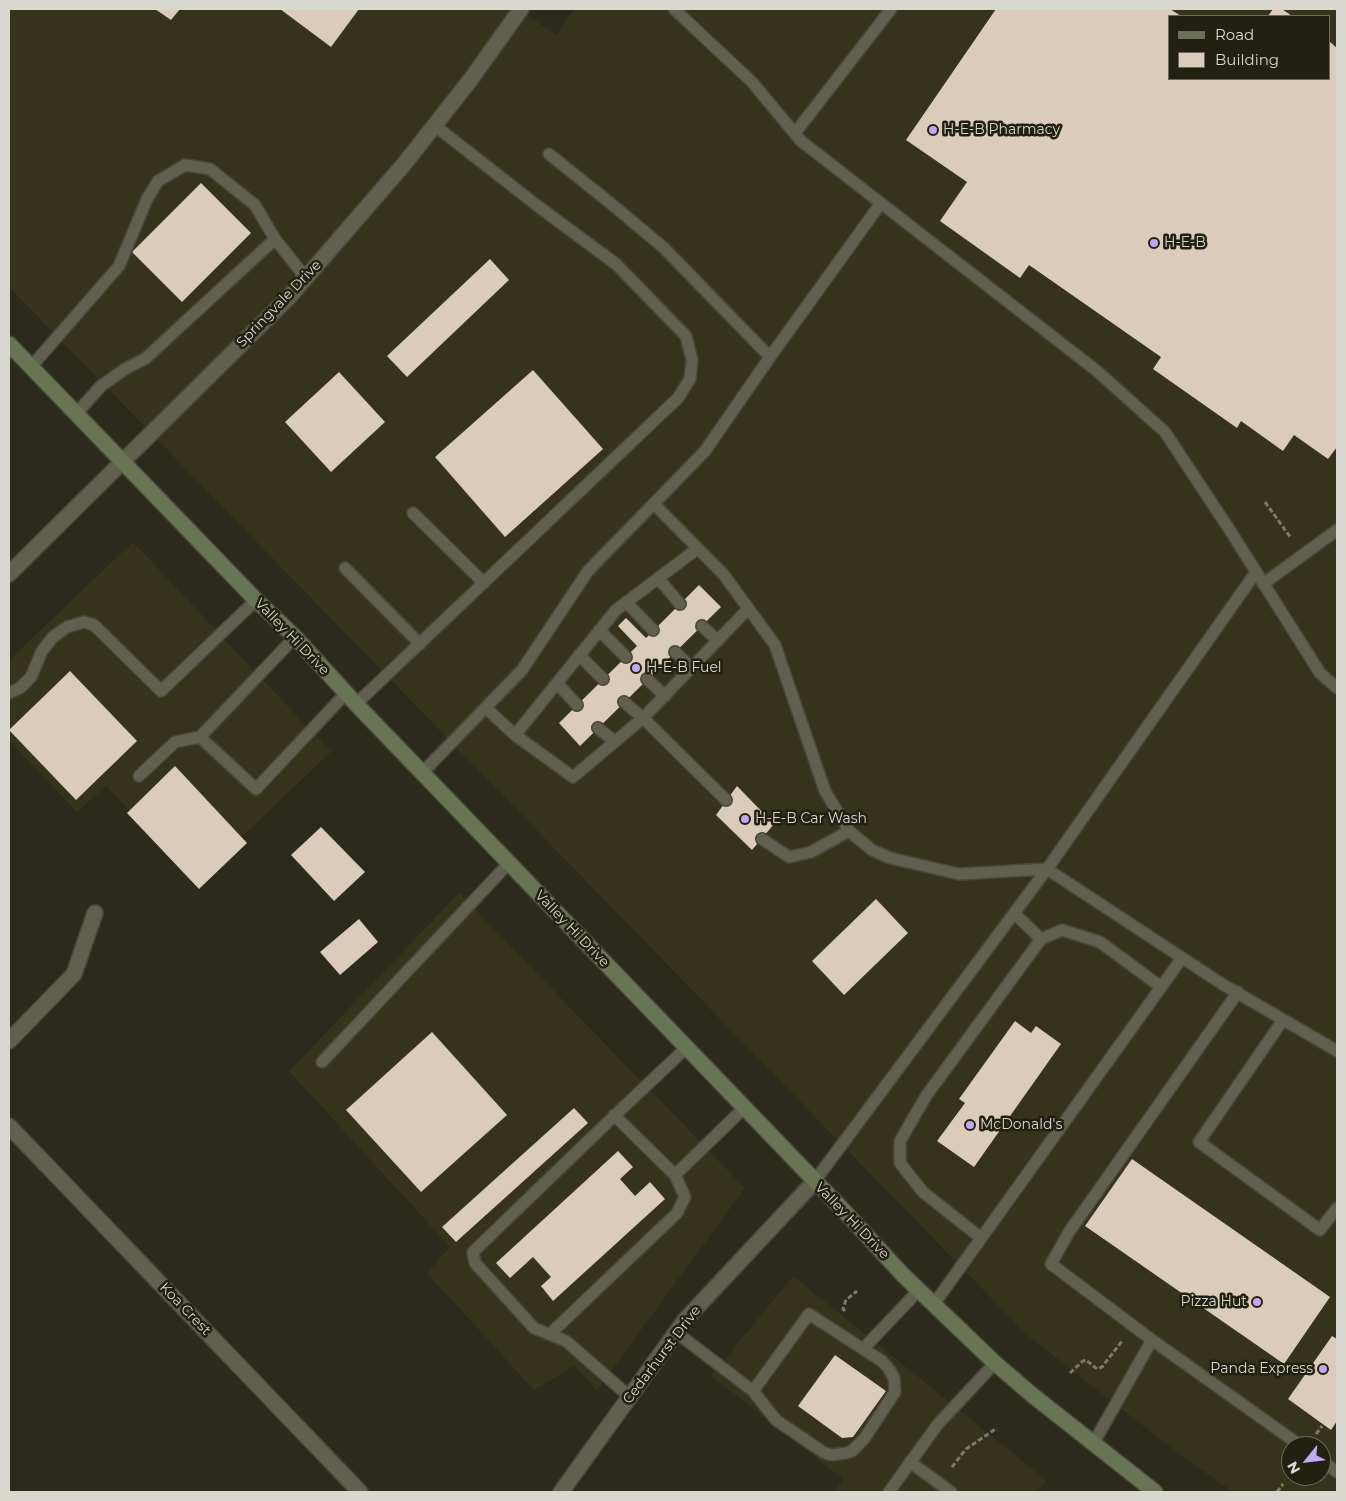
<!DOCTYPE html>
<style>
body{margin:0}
#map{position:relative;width:1346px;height:1501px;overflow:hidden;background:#2c2a1a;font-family:Montserrat,sans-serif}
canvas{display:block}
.frame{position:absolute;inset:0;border:10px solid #d9d8ce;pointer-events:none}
.legend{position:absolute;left:1168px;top:15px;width:162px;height:65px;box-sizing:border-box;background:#222010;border:1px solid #6b6a5c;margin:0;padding:6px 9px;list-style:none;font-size:15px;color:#d9d8ce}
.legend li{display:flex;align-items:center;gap:10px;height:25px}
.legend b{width:25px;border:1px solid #6b6a5c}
.north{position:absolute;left:1281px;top:1436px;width:50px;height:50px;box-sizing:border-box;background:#222010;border:1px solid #6b6a5c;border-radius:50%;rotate:241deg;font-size:14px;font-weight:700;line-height:20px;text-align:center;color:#d9d8ce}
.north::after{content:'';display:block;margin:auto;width:18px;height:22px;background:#c1a8f3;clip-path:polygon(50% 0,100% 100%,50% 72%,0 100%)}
</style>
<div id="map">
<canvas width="1346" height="1501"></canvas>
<div class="frame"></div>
<ul class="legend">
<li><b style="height:6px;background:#687454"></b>Road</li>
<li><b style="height:14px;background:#dacbbb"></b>Building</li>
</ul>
<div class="north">N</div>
</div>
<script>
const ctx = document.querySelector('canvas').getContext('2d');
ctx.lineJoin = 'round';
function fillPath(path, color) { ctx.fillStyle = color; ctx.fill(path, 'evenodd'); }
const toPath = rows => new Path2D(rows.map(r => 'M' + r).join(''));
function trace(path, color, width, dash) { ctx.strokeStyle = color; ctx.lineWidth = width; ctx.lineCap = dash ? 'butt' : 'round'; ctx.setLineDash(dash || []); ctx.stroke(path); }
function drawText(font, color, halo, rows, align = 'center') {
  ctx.font = font + ' Montserrat,sans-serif'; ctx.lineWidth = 5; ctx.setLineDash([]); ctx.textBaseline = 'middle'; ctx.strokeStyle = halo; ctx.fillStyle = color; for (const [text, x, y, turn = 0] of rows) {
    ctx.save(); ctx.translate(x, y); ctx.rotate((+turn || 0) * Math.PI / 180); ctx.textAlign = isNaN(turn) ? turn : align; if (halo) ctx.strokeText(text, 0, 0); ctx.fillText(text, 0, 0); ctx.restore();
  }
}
fillPath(toPath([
 [9,9,519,9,556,35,574,9,1337,9,1337,1492,1233,1492,1183,1457,1027,1335,9,287],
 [1170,16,1330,16,1330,79,1170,79],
 [1291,1446,1321,1446,1321,1476,1291,1476],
 [133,542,331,752,195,881,106,786,77,812,9,740,9,660],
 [459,893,745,1188,597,1390,574,1366,534,1390,427,1273,450,1247,289,1071],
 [793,1276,1046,1480,1037,1492,835,1492,843,1479,711,1376]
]), '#36331c');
fillPath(toPath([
 [155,9,180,9,171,20],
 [280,9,359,9,331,47],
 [996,9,1170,9,1181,16,1170,16,1170,79,1330,79,1330,42,1337,48,1337,447,1328,459,1294,435,1283,451,1241,421,1237,428,1153,369,1161,357,1029,265,1020,278,940,221,967,182,906,140],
 [1273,9,1282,9,1292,16,1268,16],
 [201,183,251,233,182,302,132,252],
 [490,259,509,280,407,377,387,356],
 [533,370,603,449,505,537,435,457],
 [339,372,385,422,331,472,285,422],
 [699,585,721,607,580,746,559,723,637,646,618,626,626,618,646,638],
 [70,671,137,741,76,800,9,730],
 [175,766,247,843,199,889,127,813],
 [737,786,774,824,752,850,716,815],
 [321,827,365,872,334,901,291,855],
 [876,899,908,933,844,995,812,961],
 [359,919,378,942,340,975,320,952],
 [1015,1021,1031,1033,1036,1026,1061,1044,974,1167,937,1141,965,1103,959,1099],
 [432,1032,507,1115,421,1192,346,1110],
 [574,1108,588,1123,456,1242,442,1227],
 [618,1151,633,1167,620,1179,635,1196,650,1182,665,1199,553,1301,541,1286,551,1277,533,1257,510,1278,496,1263],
 [1132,1159,1330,1297,1284,1364,1085,1226],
 [1332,1336,1337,1339,1337,1421,1331,1430,1288,1399],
 [835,1355,886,1391,853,1437,842,1438,798,1406]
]), '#dacbbb');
const lane = toPath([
 [674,9,752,82,801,141,1097,371,1165,432,1231,532,1320,673,1337,688],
 [795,133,891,9],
 [549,154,609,202,664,248,770,357],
 [31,367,119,266,147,199,158,181,185,165,210,169,255,205,275,239,306,278],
 [76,414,101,386,125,369,146,358,275,239],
 [654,504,724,575,775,645,825,791,849,831,872,850,890,858,959,874,1047,869,1256,572],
 [413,513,484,583],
 [697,549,616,610,515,735,573,777,643,718,748,609],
 [345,568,420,644],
 [658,578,680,604],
 [1263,584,1337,530],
 [626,602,653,630],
 [702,626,718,641],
 [599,630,626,657],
 [675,652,692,668],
 [579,655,603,679],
 [647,679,665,696],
 [557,683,577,705],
 [9,693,20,688,31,677,42,651,53,637,67,627,84,622,94,625,161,691,256,600],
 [624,702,643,718,726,800],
 [356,704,678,398,690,379,692,360,686,336,616,264,539,207,434,125],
 [486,708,515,735],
 [598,728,614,741],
 [200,737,256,789,346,693],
 [422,773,522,670,588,571,705,451,770,357,881,203],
 [139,776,175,742,200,737,295,637],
 [762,839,789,857,811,852,849,831],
 [1015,914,1041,939],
 [1238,992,1069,1232,1051,1264,1152,1340,1301,1446],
 [1283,1020,1199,1142,1320,1230,1337,1208],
 [322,1062,509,863],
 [614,1115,675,1175],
 [814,1182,1047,869,1222,984,1337,1051],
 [981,1238,923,1192,900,1163,900,1141,926,1096,1041,939,1062,930,1100,942,1161,987],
 [934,1304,1182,958],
 [677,1333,753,1391,809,1314,863,1349,919,1290],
 [550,1334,677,1213,685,1197,675,1175,744,1108],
 [753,1391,776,1420,823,1452,831,1455,846,1453,852,1451,864,1439,895,1392,894,1378,889,1369,882,1361,863,1349],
 [630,1397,566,1341,534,1328,475,1263,473,1252,611,1119,686,1048],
 [1093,1444,1152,1340],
 [1321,1460,1337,1472],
 [910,1462,951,1492],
 [889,1492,938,1424,995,1363]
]);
const street = toPath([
 [9,574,290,296,405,163,471,79,521,9],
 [9,1041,74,974,95,913],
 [9,1126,360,1492],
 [561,1492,685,1320,814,1182]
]);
const secondary = toPath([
 [9,344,256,600,295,637,356,704,845,1212,903,1275,995,1363,1031,1394,1155,1492]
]);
trace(lane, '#474639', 14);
trace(street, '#474639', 18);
trace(secondary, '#474639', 18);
trace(toPath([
 [1265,502,1291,538],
 [845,1311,843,1309,846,1300,857,1291],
 [1070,1373,1083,1361,1086,1360,1097,1369,1102,1367,1122,1341],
 [1316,1434,1322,1426],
 [952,1467,966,1449,997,1428],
 [1277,1492,1283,1484]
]), '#7c7a6d', 3, [5, 2.5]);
trace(lane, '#615f4d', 11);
trace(street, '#615f4d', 15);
trace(secondary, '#687454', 15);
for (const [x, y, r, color] of [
 [933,130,5,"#c1a8f3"],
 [1154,243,5,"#c1a8f3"],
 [636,668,5,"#c1a8f3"],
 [745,819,5,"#c1a8f3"],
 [970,1125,5,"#c1a8f3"],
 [1257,1302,5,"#c1a8f3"],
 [1323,1369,5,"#c1a8f3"]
]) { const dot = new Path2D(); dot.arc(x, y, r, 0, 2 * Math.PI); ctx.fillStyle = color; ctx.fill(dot); trace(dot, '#222010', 2); }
drawText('14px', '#d9d8ce', '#222010', [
 ["H-E-B Pharmacy",943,130],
 ["H-E-B",1164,243],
 ["H-E-B Fuel",646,668],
 ["H-E-B Car Wash",755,819],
 ["McDonald's",980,1125],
 ["Pizza Hut",1247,1302,"right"],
 ["Panda Express",1313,1369,"right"]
], 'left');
drawText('14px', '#d9d8ce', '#222010', [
 ["Springvale Drive",279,304,-46],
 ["Valley Hi Drive",292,637,46],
 ["Valley Hi Drive",572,929,46],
 ["Valley Hi Drive",852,1221,46],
 ["Koa Crest",185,1309,46],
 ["Cedarhurst Drive",662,1355,-53]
]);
</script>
